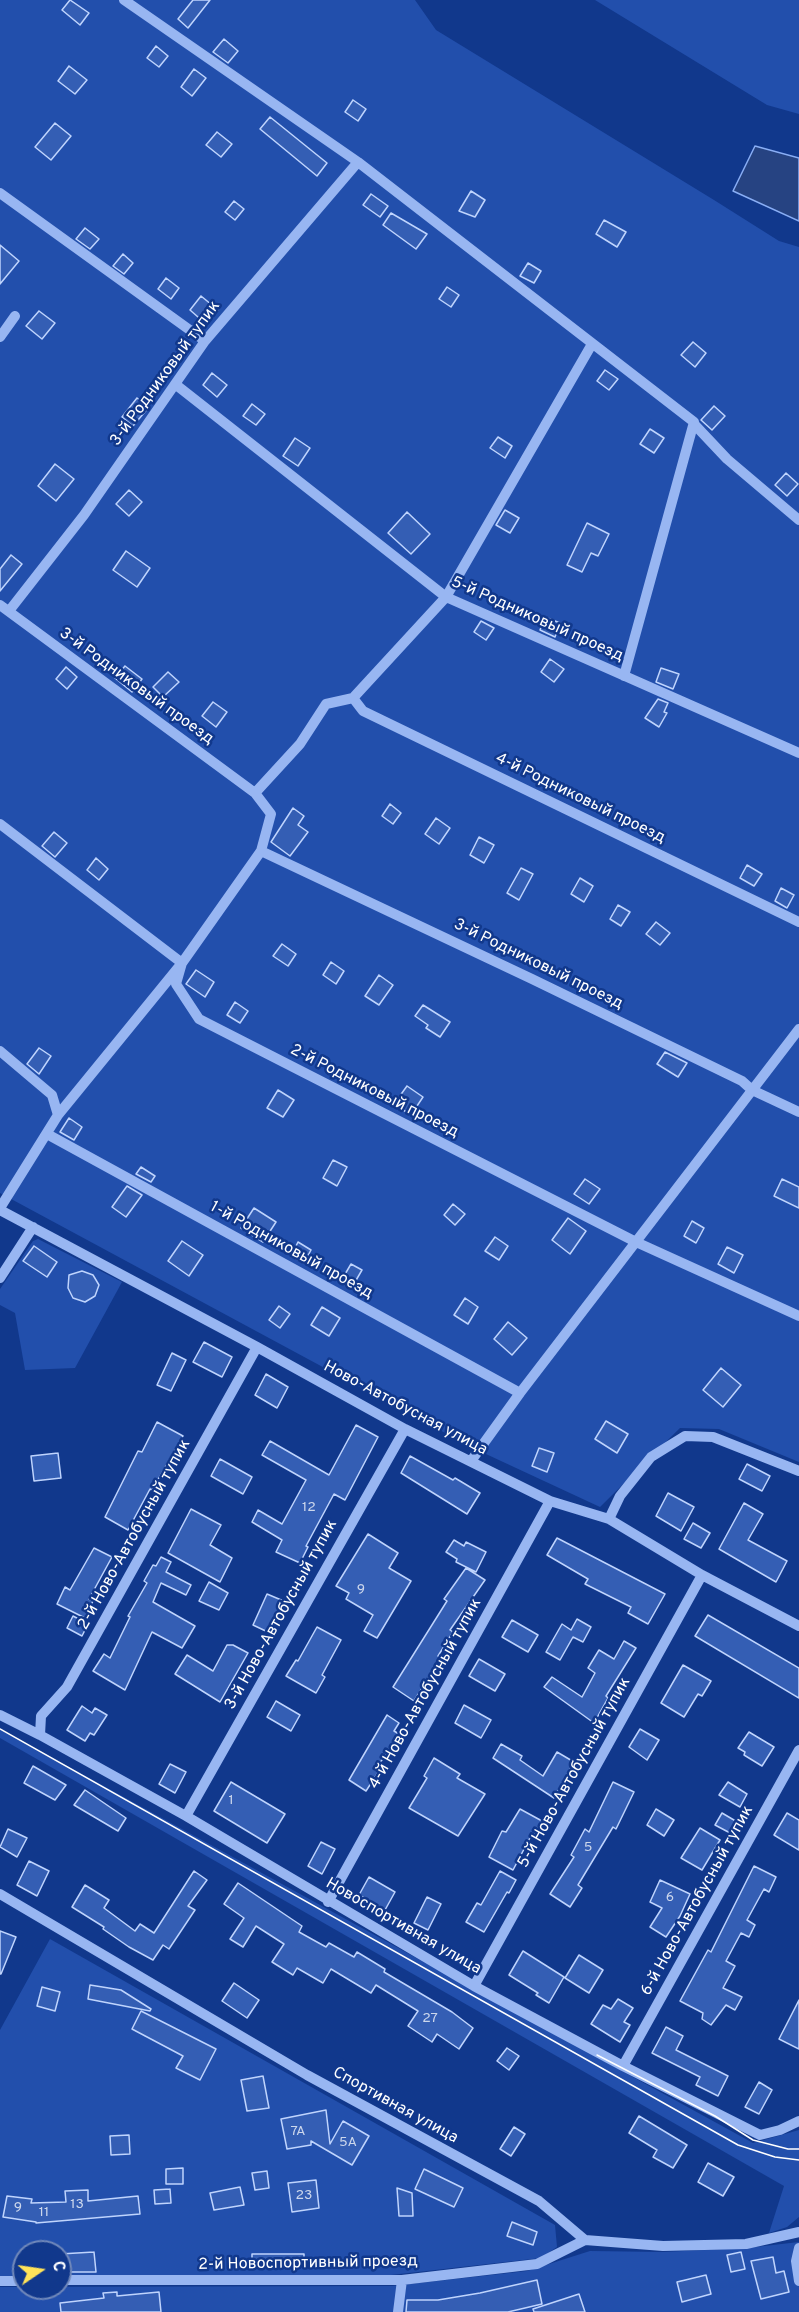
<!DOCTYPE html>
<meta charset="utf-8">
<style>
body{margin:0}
#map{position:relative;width:799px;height:2312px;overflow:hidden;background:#11388c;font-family:Overpass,sans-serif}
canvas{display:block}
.north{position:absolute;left:12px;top:2240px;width:60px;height:60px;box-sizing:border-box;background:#11388c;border:2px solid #7088ba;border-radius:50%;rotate:77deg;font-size:16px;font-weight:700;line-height:24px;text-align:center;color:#fff}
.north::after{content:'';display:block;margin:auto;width:21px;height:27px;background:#ffe359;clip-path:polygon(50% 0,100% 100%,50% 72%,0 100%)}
</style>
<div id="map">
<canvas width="799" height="2312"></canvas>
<div class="north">С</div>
</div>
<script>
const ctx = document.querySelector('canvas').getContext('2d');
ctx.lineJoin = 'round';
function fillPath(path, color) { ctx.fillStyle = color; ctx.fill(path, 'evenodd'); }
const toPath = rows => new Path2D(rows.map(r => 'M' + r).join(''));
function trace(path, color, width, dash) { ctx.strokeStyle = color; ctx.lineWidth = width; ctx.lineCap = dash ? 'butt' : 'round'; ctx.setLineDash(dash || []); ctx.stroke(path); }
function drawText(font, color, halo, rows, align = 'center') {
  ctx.font = font + ' Overpass,sans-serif'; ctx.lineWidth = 5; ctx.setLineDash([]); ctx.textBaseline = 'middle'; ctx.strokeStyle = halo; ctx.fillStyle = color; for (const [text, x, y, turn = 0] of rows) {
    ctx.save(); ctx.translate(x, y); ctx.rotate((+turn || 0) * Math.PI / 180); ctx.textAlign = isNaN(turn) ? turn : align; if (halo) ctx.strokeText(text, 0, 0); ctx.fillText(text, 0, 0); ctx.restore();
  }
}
fillPath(toPath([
 [0,0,415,0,436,30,714,200,779,241,799,247,799,1462,719,1429,680,1428,600,1507,473,1448,0,1193],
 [595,0,799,0,799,114,767,105],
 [38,1239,122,1282,75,1368,25,1370,15,1313,0,1305,0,1289,33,1241],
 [0,1729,753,2143,799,2130,799,2217,787,2227,769,2233,784,2186,0,1738],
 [50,1939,555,2225,557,2247,541,2258,391,2275,60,2276,60,2252,24,2252,24,2277,0,2277,0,2030],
 [799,2242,799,2312,0,2312,0,2287,392,2286,527,2271,590,2251,663,2252,747,2248]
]), '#224fac');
const water = toPath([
 [755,146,799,158,799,221,733,191,755,146]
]);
fillPath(water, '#264382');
trace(water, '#89aef5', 1.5);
const building = toPath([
 [70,0,89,13,80,25,62,10,70,0],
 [193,0,210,0,188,28,178,19,193,0],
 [224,39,238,51,228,63,213,52,224,39],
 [156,46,168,56,159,67,147,58,156,46],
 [69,66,87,80,75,94,58,81,69,66],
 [194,69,206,78,192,96,181,87,194,69],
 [353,100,366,109,358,121,345,112,353,100],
 [270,117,327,163,317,176,260,129,270,117],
 [55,123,71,136,51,160,35,147,55,123],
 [217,132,232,144,221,157,206,145,217,132],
 [471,191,485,200,475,217,459,211,471,191],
 [371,194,388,206,380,217,363,205,371,194],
 [234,201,244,209,235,220,225,212,234,201],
 [391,213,427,234,416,249,383,225,391,213],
 [604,220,626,232,617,247,596,234,604,220],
 [85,228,99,239,90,249,76,239,85,228],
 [0,245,19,261,0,284,0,245],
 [123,254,133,263,124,274,113,266,123,254],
 [528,263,541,271,534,283,520,276,528,263],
 [166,278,179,288,171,299,158,289,166,278],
 [447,287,459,295,451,307,439,299,447,287],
 [201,296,218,310,206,324,190,310,201,296],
 [39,311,55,323,42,339,26,326,39,311],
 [693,342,706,353,695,367,681,355,693,342],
 [605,370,618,379,609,390,597,381,605,370],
 [212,373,227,385,217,397,203,385,212,373],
 [137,398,149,407,133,426,122,417,137,398],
 [252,404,265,414,256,425,243,416,252,404],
 [714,406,725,416,712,430,701,420,714,406],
 [650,429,664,438,654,453,640,444,650,429],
 [498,437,512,446,505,458,490,448,498,437],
 [295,438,310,448,298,466,283,456,295,438],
 [55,464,74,479,56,501,38,486,55,464],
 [786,473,798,484,787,496,775,485,786,473],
 [129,490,142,502,129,516,116,504,129,490],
 [505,510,519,518,510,533,496,525,505,510],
 [407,512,430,534,411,554,388,533,407,512],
 [587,523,609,534,598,556,591,553,582,572,567,565,587,523],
 [126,551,150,568,137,587,113,570,126,551],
 [11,555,22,564,0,591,0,569,11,555],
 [545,617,560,623,555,637,540,630,545,617],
 [481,621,494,628,486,640,474,632,481,621],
 [550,659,564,669,554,682,541,672,550,659],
 [125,666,142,679,132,692,115,678,125,666],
 [66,667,77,677,67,689,56,679,66,667],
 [661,668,679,674,673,689,656,682,661,668],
 [168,672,179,682,163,697,153,687,168,672],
 [658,699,668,703,664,712,667,713,659,727,645,718,658,699],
 [213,702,227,712,216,727,202,716,213,702],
 [390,804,401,813,393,824,382,816,390,804],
 [293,808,304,816,298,825,308,832,290,856,271,842,293,808],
 [436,818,450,828,439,844,425,834,436,818],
 [54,832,67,843,55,857,42,846,54,832],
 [479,837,494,845,484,863,470,855,479,837],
 [96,858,108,869,99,880,87,870,96,858],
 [747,865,762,874,754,886,740,878,747,865],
 [521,868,533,874,519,900,507,893,521,868],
 [580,878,593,886,584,902,571,894,580,878],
 [781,888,794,895,787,908,775,901,781,888],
 [618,905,630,912,621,926,610,919,618,905],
 [656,922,670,933,660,945,646,934,656,922],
 [282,944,296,954,288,966,273,956,282,944],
 [331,962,344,971,336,984,323,975,331,962],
 [196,970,214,982,205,997,186,984,196,970],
 [379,975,393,985,379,1005,365,996,379,975],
 [235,1002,248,1011,240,1023,227,1015,235,1002],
 [423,1005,450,1022,440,1037,426,1028,428,1025,415,1016,423,1005],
 [39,1048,51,1056,39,1074,27,1064,39,1048],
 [665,1052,687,1063,678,1077,657,1064,665,1052],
 [407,1086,423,1097,411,1115,394,1104,407,1086],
 [278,1090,294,1100,283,1117,267,1108,278,1090],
 [69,1118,82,1127,74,1140,60,1132,69,1118],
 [333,1160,347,1167,337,1186,323,1178,333,1160],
 [141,1167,155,1176,151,1182,136,1174,141,1167],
 [585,1179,600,1189,589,1204,574,1194,585,1179],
 [782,1179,799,1187,799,1208,774,1196,782,1179],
 [127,1186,142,1195,126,1217,112,1207,127,1186],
 [453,1204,465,1214,455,1225,444,1215,453,1204],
 [254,1208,276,1222,263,1242,241,1228,254,1208],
 [568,1218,586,1231,570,1254,552,1240,568,1218],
 [692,1221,704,1228,696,1243,684,1236,692,1221],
 [495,1237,508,1246,499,1260,485,1251,495,1237],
 [182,1241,203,1255,189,1276,168,1261,182,1241],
 [298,1242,311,1250,304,1263,291,1256,298,1242],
 [34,1246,57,1262,47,1277,23,1261,34,1246],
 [727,1247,743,1255,734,1273,718,1264,727,1247],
 [351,1264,362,1270,355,1282,344,1276,351,1264],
 [82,1271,93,1275,99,1285,95,1296,85,1302,73,1298,68,1288,69,1275,82,1271],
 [465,1298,478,1307,468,1324,454,1315,465,1298],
 [279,1306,290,1314,280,1328,269,1320,279,1306],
 [322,1307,340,1318,329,1336,311,1325,322,1307],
 [508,1322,527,1338,512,1355,494,1339,508,1322],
 [204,1342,232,1357,222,1377,193,1362,204,1342],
 [172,1353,186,1360,171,1391,157,1385,172,1353],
 [721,1368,741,1385,723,1407,703,1390,721,1368],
 [266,1374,288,1387,277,1408,255,1395,266,1374],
 [606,1421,628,1434,617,1453,595,1439,606,1421],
 [157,1422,183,1436,152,1490,150,1489,128,1530,105,1517,138,1451,142,1452,157,1422],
 [356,1425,378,1437,345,1500,334,1494,306,1546,308,1547,300,1563,276,1552,282,1540,252,1522,258,1510,282,1524,306,1480,262,1455,270,1441,329,1475,356,1425],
 [539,1448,554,1453,547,1472,532,1466,539,1448],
 [58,1453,61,1478,34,1481,31,1456,58,1453],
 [410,1456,453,1480,455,1478,480,1493,467,1514,401,1473,410,1456],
 [220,1459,252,1477,243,1494,211,1476,220,1459],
 [747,1464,770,1476,762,1491,739,1479,747,1464],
 [668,1493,694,1507,681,1531,656,1516,668,1493],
 [744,1503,763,1514,748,1540,787,1561,776,1582,719,1549,744,1503],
 [191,1509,221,1525,210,1545,232,1558,220,1582,168,1553,191,1509],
 [693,1523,710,1533,701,1548,684,1539,693,1523],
 [368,1534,398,1553,389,1568,411,1581,377,1638,364,1631,373,1615,346,1599,349,1593,336,1586,368,1534],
 [557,1538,665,1594,648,1624,628,1613,631,1607,585,1584,588,1579,547,1555,557,1538],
 [454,1540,464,1546,466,1542,486,1552,476,1572,456,1562,457,1559,446,1552,454,1540],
 [94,1548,112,1557,89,1599,93,1601,85,1618,57,1604,65,1587,70,1590,94,1548],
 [161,1557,171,1562,166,1572,191,1585,186,1595,161,1583,153,1602,195,1626,182,1648,152,1632,125,1690,93,1671,104,1654,110,1658,130,1617,128,1616,147,1583,144,1581,153,1565,156,1566,161,1557],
 [466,1568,485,1580,450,1630,453,1632,438,1656,446,1661,435,1678,430,1675,414,1701,393,1687,447,1601,444,1599,466,1568],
 [209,1582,228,1593,219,1610,199,1601,209,1582],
 [267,1594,286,1602,272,1634,253,1625,267,1594],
 [708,1615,799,1668,799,1698,695,1636,708,1615],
 [73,1616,88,1624,82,1636,67,1628,73,1616],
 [577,1619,591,1627,583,1642,573,1637,560,1660,546,1652,562,1624,571,1630,577,1619],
 [512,1620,538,1635,528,1652,502,1637,512,1620],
 [317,1627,341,1640,322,1675,325,1677,316,1693,286,1676,296,1660,298,1661,317,1627],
 [624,1641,636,1648,606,1696,608,1698,594,1723,544,1687,552,1677,582,1697,595,1673,588,1668,599,1650,614,1659,624,1641],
 [227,1645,233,1645,248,1653,220,1702,175,1674,187,1655,213,1671,227,1645],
 [479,1659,505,1674,495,1691,469,1676,479,1659],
 [683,1665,711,1681,702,1696,698,1694,684,1717,661,1703,683,1665],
 [276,1701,300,1715,291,1731,267,1717,276,1701],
 [464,1705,491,1720,481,1738,455,1723,464,1705],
 [82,1706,92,1713,95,1708,107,1715,94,1735,90,1733,85,1741,67,1730,82,1706],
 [387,1715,399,1723,394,1731,399,1734,378,1766,381,1768,366,1791,349,1780,387,1715],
 [640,1729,659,1740,647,1760,629,1747,640,1729],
 [749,1732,774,1747,762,1766,744,1755,745,1752,738,1748,749,1732],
 [501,1744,522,1756,520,1760,543,1776,557,1752,574,1762,554,1798,493,1758,501,1744],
 [434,1758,460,1774,457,1778,485,1794,458,1836,409,1808,427,1778,424,1776,434,1758],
 [170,1764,186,1772,175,1793,159,1784,170,1764],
 [33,1766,66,1785,55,1800,24,1783,33,1766],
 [231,1782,285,1814,267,1843,214,1811,231,1782],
 [613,1782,634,1792,616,1829,613,1827,578,1885,582,1888,570,1907,550,1894,574,1857,571,1855,585,1829,589,1832,613,1782],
 [728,1782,747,1794,740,1807,719,1795,728,1782],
 [85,1790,126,1818,118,1831,74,1805,85,1790],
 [520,1809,542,1821,534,1835,532,1834,513,1870,489,1857,502,1831,506,1832,520,1809],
 [656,1809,674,1820,664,1836,647,1825,656,1809],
 [722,1813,739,1823,732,1834,715,1825,722,1813],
 [787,1813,799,1820,799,1850,774,1835,787,1813],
 [700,1828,720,1840,702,1870,681,1858,700,1828],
 [8,1829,27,1838,17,1857,0,1847,8,1829],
 [321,1842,335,1849,322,1874,308,1866,321,1842],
 [29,1861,49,1871,37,1896,17,1885,29,1861],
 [754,1866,776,1877,769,1892,764,1889,747,1920,755,1925,749,1937,741,1933,726,1961,735,1966,723,1988,742,1997,735,2010,726,2005,711,2025,702,2019,703,2013,680,2001,708,1950,711,1952,754,1866],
 [194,1871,207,1880,188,1906,195,1910,169,1949,163,1945,153,1960,129,1947,103,1929,104,1927,72,1907,85,1885,109,1900,104,1908,135,1931,140,1924,154,1933,194,1871],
 [500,1871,516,1880,509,1893,507,1892,484,1932,466,1922,477,1903,481,1905,500,1871],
 [369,1877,395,1892,385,1910,359,1895,369,1877],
 [660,1880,690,1894,680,1916,666,1937,650,1927,662,1908,650,1902,660,1880],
 [238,1883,302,1926,299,1932,326,1947,329,1943,354,1957,357,1952,385,1969,384,1972,452,2012,473,2028,459,2049,437,2034,432,2042,408,2026,418,2011,376,1985,371,1993,331,1969,323,1983,297,1968,293,1975,272,1962,284,1944,256,1926,243,1947,230,1939,244,1918,224,1904,238,1883],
 [427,1897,441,1904,428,1930,414,1923,427,1897],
 [0,1931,16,1937,1,1974,0,1974,0,1931],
 [523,1951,564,1977,549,2003,536,1995,538,1993,509,1975,523,1951],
 [579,1955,603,1970,589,1993,565,1978,579,1955],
 [234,1983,259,2000,247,2018,222,2001,234,1983],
 [90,1985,121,1990,151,2009,150,2011,88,1999,90,1985],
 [42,1987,60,1992,55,2011,37,2006,42,1987],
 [618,1999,633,2008,624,2022,630,2025,620,2042,591,2024,603,2005,611,2009,618,1999],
 [799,2000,799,2049,779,2039,799,2000],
 [141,2011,216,2049,200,2080,176,2068,183,2056,132,2029,141,2011],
 [666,2027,683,2036,676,2050,728,2076,718,2096,696,2085,700,2077,652,2053,666,2027],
 [507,2048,519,2056,509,2070,497,2061,507,2048],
 [263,2076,269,2108,247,2111,241,2080,263,2076],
 [759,2082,772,2090,759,2114,745,2107,759,2082],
 [326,2110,330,2144,343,2121,369,2136,352,2165,311,2141,311,2145,287,2149,281,2119,326,2110],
 [639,2116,687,2145,673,2168,653,2157,657,2150,629,2133,639,2116],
 [514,2127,525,2134,511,2156,500,2149,514,2127],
 [129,2135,130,2154,111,2155,110,2136,129,2135],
 [708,2163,734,2177,723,2196,698,2182,708,2163],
 [183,2168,183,2184,166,2184,166,2169,183,2168],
 [424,2169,463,2188,454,2207,415,2189,424,2169],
 [267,2171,269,2188,255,2190,252,2173,267,2171],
 [316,2180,319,2208,292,2212,288,2183,316,2180],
 [240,2187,244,2205,214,2210,210,2193,240,2187],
 [397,2188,412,2193,413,2216,399,2216,397,2188],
 [170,2189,171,2203,155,2204,154,2190,170,2189],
 [88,2190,88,2201,138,2196,140,2214,36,2223,36,2222,3,2217,7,2196,32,2199,31,2203,66,2202,65,2191,88,2190],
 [512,2222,537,2232,533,2245,507,2236,512,2222],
 [94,2252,96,2272,60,2272,60,2254,94,2252],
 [741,2252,745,2269,731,2272,727,2255,741,2252],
 [252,2254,304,2254,304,2266,252,2268,252,2254],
 [773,2257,776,2273,784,2271,789,2292,761,2299,751,2261,773,2257],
 [706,2275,711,2294,682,2302,677,2282,706,2275],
 [537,2280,542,2304,508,2312,406,2312,407,2300,438,2300,480,2293,537,2280],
 [117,2292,117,2296,159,2292,161,2312,61,2312,60,2303,104,2298,103,2293,117,2292],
 [579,2294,585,2312,534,2312,533,2309,579,2294]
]);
fillPath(building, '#345eb4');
trace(building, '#bfd4fd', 1.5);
trace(toPath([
 [124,0,358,162,694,422,624,676],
 [0,193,205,341],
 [0,337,15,316],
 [175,384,446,597,799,753],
 [694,424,727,459,799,520],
 [0,605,255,793],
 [9,611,84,515,205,341,358,162],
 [353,698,363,711,799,922],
 [0,824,182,963,176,984,199,1019,636,1242,799,1316],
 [261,851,532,979,742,1081,752,1090,799,1112],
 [0,1051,52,1095,58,1115],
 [47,1134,520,1393],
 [0,1208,58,1115,182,963,261,851,271,814,255,793,300,744,326,704,353,698,446,597,592,344],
 [0,1210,257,1347,405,1429,550,1501,609,1519,702,1575,799,1626],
 [0,1278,33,1227],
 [471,1461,520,1393,799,1029],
 [609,1519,620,1496,651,1457,685,1436,713,1437,799,1471],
 [0,1715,40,1735,186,1816,474,1986,623,2066,760,2135,780,2130,799,2121],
 [40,1735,41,1716,67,1687,257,1347],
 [186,1816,405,1429],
 [0,1894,307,2075,539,2201,585,2240,663,2246,746,2244,799,2232],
 [328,1902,550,1501],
 [474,1986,702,1575],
 [623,2066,799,1750],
 [799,2248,796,2261,799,2281],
 [60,2280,402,2280,537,2264,585,2240],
 [0,2281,24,2281],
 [398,2312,402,2280]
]), '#98b6f2', 10);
trace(toPath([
 [0,1729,738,2145,775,2157,799,2160],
 [597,2055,715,2116,753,2140,788,2149,799,2149]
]), '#fff', 1.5);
drawText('14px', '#ccd7ec', null, [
 ["12",309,1508],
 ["9",361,1590],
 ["1",231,1801],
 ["5",588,1848],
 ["6",670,1898],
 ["27",430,2019],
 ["7А",298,2132],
 ["5А",348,2143],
 ["23",304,2196],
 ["13",77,2205],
 ["9",18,2208],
 ["11",44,2213]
]);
drawText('16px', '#fff', '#11388c', [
 ["3-й Родниковый тупик",166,374,-54],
 ["5-й Родниковый проезд",537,620,24],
 ["3-й Родниковый проезд",136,687,36],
 ["4-й Родниковый проезд",580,799,26],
 ["3-й Родниковый проезд",538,965,26],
 ["2-й Родниковый проезд",374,1092,27],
 ["1-й Родниковый проезд",291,1251,29],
 ["Ново-Автобусная улица",405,1409,28],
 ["2-й Ново-Автобусный тупик",135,1535,-61],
 ["3-й Ново-Автобусный тупик",282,1615,-61],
 ["4-й Ново-Автобусный тупик",426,1694,-61],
 ["5-й Ново-Автобусный тупик",575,1773,-61],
 ["6-й Ново-Автобусный тупик",698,1901,-61],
 ["Новоспортивная улица",403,1927,30],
 ["Спортивная улица",395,2106,29],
 ["2-й Новоспортивный проезд",308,2264,-1]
]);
</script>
